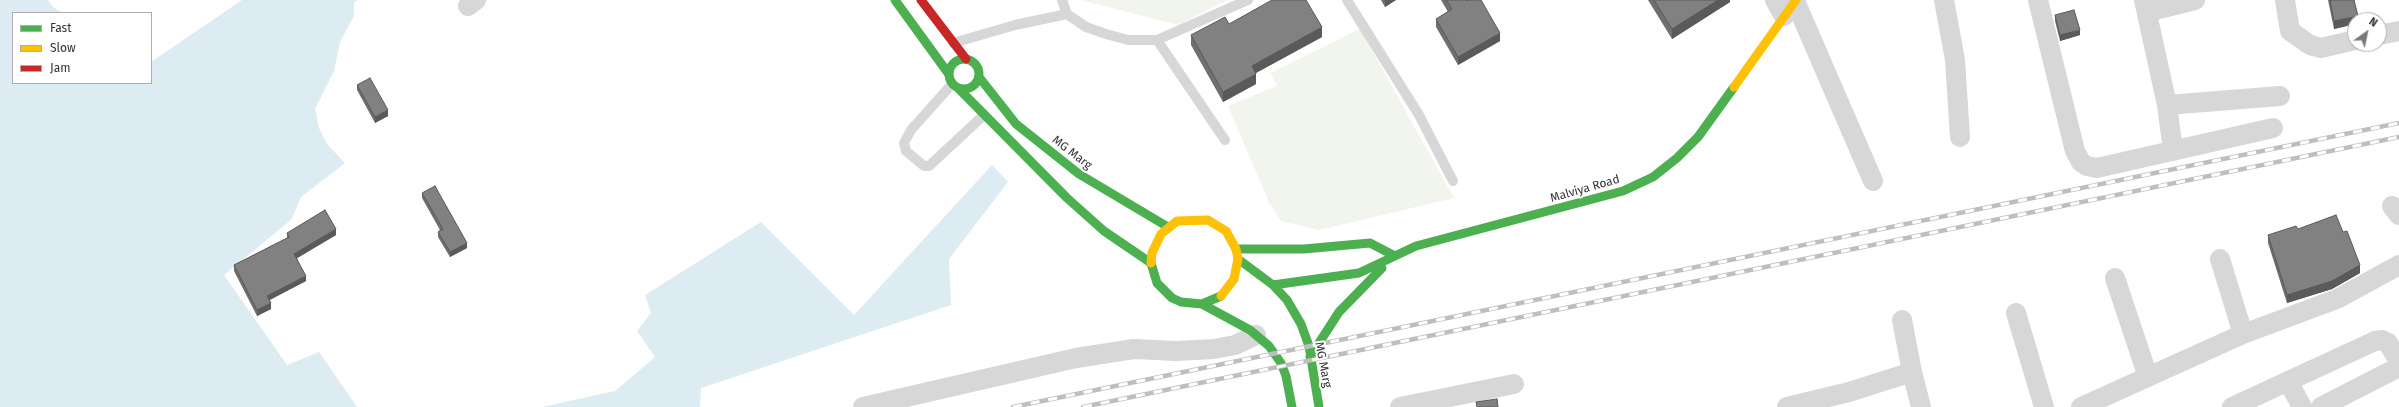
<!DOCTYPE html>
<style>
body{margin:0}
#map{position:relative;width:2399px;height:407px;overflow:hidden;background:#fff;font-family:"Fira Sans",sans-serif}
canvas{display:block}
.legend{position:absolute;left:12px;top:12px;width:140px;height:72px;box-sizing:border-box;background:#fff;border:1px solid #adadad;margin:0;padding:5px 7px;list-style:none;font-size:12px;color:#333}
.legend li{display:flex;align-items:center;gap:8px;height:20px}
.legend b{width:20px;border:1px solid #adadad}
.north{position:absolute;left:2347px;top:12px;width:40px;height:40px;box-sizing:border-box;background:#fff;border:1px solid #adadad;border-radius:50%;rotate:33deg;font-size:11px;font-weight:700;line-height:16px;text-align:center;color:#333}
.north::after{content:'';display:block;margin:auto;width:14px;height:18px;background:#7a7a7a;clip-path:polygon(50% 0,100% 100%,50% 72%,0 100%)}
</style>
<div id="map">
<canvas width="2399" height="407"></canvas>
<ul class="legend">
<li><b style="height:5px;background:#4caf50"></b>Fast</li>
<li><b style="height:5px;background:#ffc107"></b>Slow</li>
<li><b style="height:5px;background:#c62828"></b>Jam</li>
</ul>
<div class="north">N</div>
</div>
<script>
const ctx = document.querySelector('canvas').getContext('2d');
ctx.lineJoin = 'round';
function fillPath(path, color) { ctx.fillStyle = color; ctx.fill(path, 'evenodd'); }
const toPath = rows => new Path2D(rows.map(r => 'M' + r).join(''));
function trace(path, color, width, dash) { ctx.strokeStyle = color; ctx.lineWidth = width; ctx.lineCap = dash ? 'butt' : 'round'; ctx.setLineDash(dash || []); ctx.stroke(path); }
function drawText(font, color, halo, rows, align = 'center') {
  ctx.font = font + ' "Fira Sans",sans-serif'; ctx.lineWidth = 4; ctx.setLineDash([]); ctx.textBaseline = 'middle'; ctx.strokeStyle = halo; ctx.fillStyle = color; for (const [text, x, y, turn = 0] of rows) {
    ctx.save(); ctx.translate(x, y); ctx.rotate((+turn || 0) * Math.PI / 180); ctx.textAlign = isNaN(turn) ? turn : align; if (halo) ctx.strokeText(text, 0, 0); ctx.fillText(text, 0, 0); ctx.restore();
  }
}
fillPath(toPath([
 [1081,0,1228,0,1178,25],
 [1360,29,1454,198,1319,230,1281,221,1269,202,1228,106,1277,86,1270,73]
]), '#f1f5ed');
fillPath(toPath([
 [0,0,48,0,53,7,63,13,13,13,13,83,151,83,151,62,242,0,358,0,354,2,354,16,340,42,334,71,315,109,319,128,327,144,345,163,301,197,291,220,224,275,287,365,319,352,357,407,0,407],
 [992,165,1008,182,949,259,951,305,701,388,700,407,542,407,615,391,655,357,637,331,651,313,645,295,761,222,854,315]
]), '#ddebf3');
trace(toPath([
 [1062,0,1067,14],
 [1347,0,1419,115,1453,181],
 [1157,40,1248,0],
 [953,43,1015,25,1067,14,1086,27,1106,34,1128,40,1157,40,1225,140],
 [952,84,911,130,904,143,906,151,924,166,929,166,984,115]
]), '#d7d7d7', 10);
trace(toPath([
 [1775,0,1784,16],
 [1944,0,1955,60,1960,137],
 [2038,0,2075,151,2081,162,2087,166,2097,168,2273,128],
 [2144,0,2167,105,2173,151],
 [2285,0,2290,31,2310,45,2321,48,2355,40],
 [1795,1,1873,181],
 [468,6,476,0],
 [2147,12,2195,0],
 [2379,35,2399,31],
 [2167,105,2280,96],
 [2392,206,2399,215],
 [2220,259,2243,334],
 [2115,278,2148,377],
 [2016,313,2044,407],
 [1902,320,1912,372,1921,407],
 [2289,383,2302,407],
 [863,407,1076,358,1134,349,1176,351,1214,349,1235,345,1256,335],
 [1400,407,1514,384],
 [1787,407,1849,392,1912,372],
 [2081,407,2243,334,2337,299,2399,265],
 [2232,407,2375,341,2382,340,2388,343,2399,361],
 [2321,407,2399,367]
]), '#d7d7d7', 20);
trace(toPath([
 [895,0,948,73],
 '949 74a15 15 0 1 1 30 0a15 15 0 1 1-30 0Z',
 [979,77,1016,124,1079,174,1168,227],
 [958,88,1067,198,1104,231,1151,263,1157,283,1172,298,1181,302,1202,304,1221,296],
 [1236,249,1304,249,1370,243,1395,256],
 [1238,259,1273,285,1287,300,1301,324,1309,346,1319,407],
 [1273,285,1359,273,1416,246,1623,191,1653,177,1677,158,1698,137,1734,87],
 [1202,304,1250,330,1269,346,1281,363,1286,376,1292,407],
 [1310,357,1339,312,1382,268]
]), '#4caf50', 9);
trace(toPath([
 [1734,87,1796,0],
 [1151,263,1152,253,1161,234,1177,221,1208,220,1226,231,1236,249,1238,259,1234,279,1221,296]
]), '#ffc107', 9);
trace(toPath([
 [921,0,966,59]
]), '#c62828', 9);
const rail = toPath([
 [1013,407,2399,123],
 [1083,407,2399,137]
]);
trace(rail, '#bebebe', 4.5);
trace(rail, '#fff', 3, [9]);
fillPath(toPath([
 [1381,0,1396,0,1385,7],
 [1441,0,1466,0,1500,41,1458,65,1436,27,1436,19,1448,12],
 [1648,0,1730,0,1730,2,1672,39],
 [2328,0,2354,0,2358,20,2355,20,2355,24,2334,29],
 [2055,15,2080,35,2060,41,2055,21],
 [1229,24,1322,37,1256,73,1256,84,1223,102,1191,45,1191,35],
 [357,85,388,116,375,123,357,90],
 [422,193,467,248,450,257,438,237,438,232,440,230,422,198],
 [2298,229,2343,232,2360,273,2332,289,2287,303,2268,243,2268,235],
 [287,233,336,235,297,258,306,281,270,300,271,309,257,316,234,271,234,265,287,238]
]), '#6f6f6f');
fillPath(toPath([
 [1385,0,1396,0,1385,7],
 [1718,0,1730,0,1730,2,1672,39,1672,29],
 [2358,16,2358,20,2355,20,2355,24,2334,29,2334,21],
 [1322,27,1322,37,1252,75,1252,66],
 [2080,30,2080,35,2060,41,2060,35],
 [1500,33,1500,41,1458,65,1458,57],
 [1256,74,1256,84,1223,102,1223,92],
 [388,110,388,116,375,123,375,117],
 [336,229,336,235,294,260,294,254],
 [467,243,467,248,450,257,450,252],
 [2360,265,2360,273,2332,289,2287,303,2287,295],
 [306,276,306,281,267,301,267,296],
 [271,303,271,309,257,316,257,310]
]), '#5a5a5a');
const building = toPath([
 [1272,0,1306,0,1322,27,1252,66,1256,74,1223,92,1191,35,1225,17,1229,24,1272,0],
 [1446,0,1466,0,1467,1,1468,0,1481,0,1500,33,1458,57,1436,19,1452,9,1446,0],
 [1654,0,1718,0,1672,29,1654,0],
 [2330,0,2354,0,2358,16,2334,21,2330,0],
 [2074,10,2080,30,2060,35,2055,15,2074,10],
 [370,78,388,110,375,117,357,85,370,78],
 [435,186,467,243,450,252,438,232,443,229,422,193,435,186],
 [325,210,336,229,294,254,306,276,267,296,271,303,257,310,234,265,289,237,287,233,325,210],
 [2336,215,2343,232,2347,231,2360,265,2332,281,2287,295,2268,235,2296,226,2298,229,2336,215],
 [1497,399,1498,407,1477,407,1476,402,1497,399]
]);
fillPath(building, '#818181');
trace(building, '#5a5a5a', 1);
drawText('12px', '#333', '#fff', [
 ["MG Marg",1072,153,38],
 ["Malviya Road",1585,189,-16],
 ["MG Marg",1323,365,79]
]);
</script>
